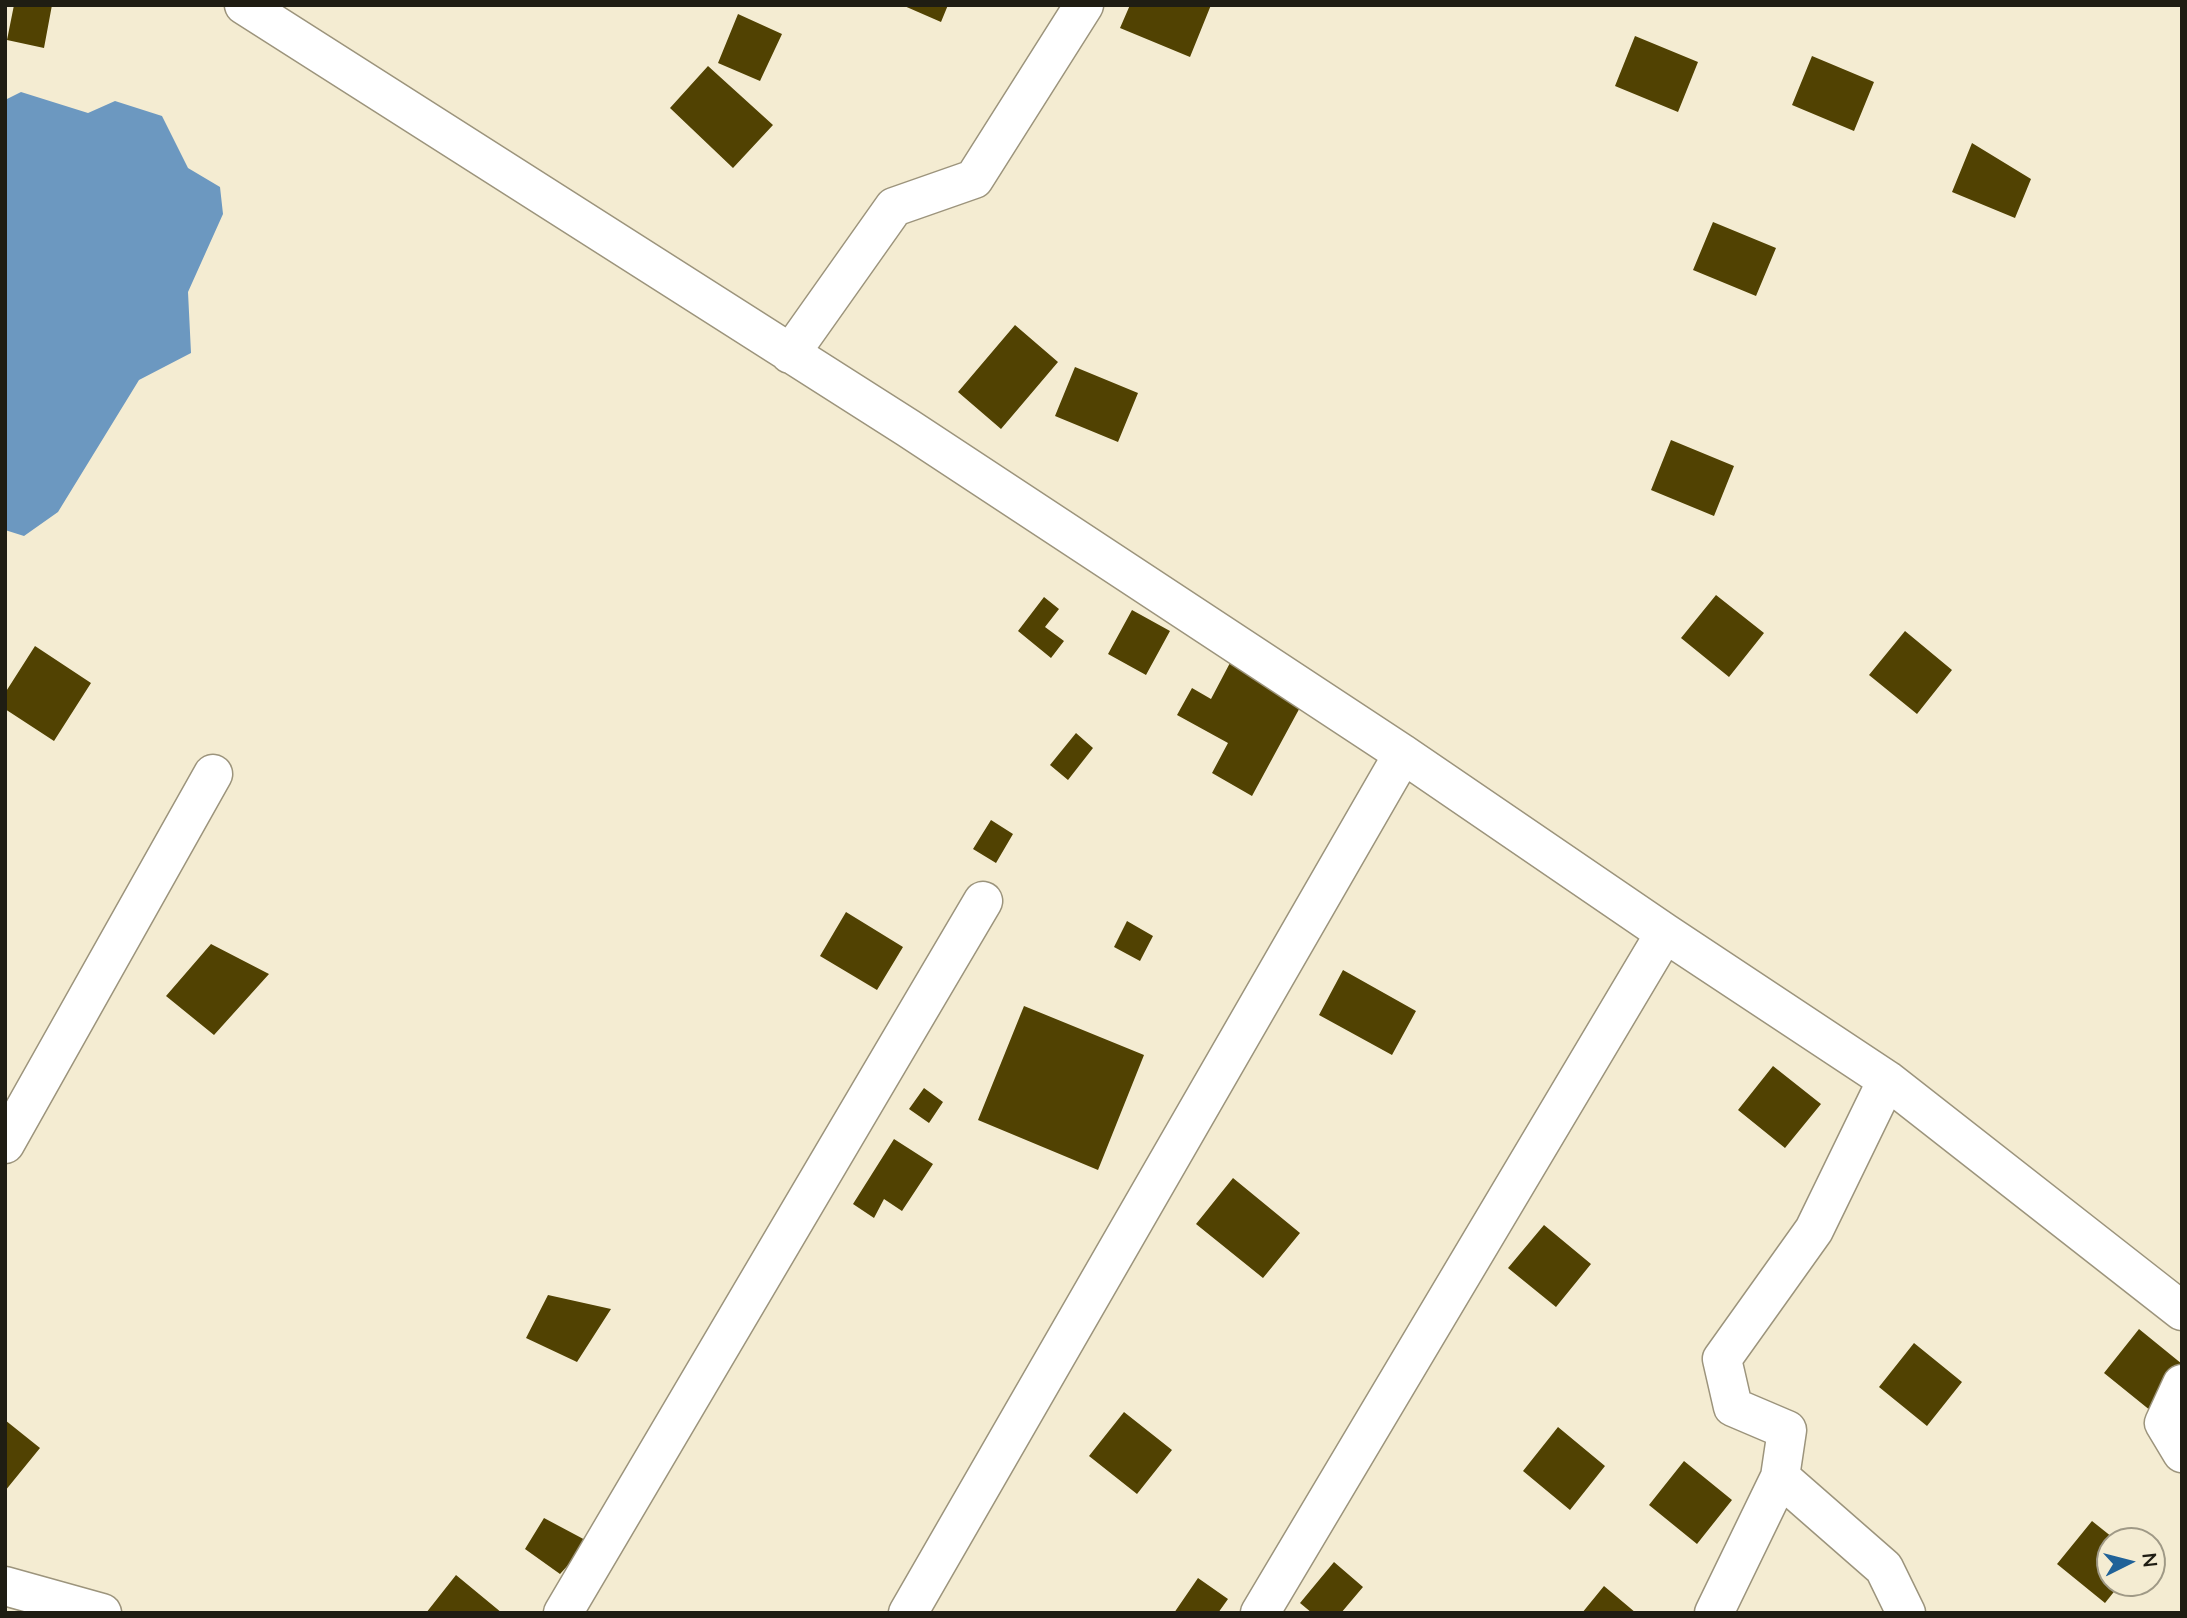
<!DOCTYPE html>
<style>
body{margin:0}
#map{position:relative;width:2187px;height:1618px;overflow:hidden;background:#f4ecd2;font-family:Lato,sans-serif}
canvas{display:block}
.frame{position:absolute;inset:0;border:7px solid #1f1d13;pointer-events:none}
.north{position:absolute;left:2096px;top:1527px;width:70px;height:70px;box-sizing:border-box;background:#f4ecd2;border:2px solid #9f9986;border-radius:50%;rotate:84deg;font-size:19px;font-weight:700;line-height:28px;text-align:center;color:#1f1d13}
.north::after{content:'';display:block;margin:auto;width:24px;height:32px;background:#206298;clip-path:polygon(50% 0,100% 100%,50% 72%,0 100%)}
</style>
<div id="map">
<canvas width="2187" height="1618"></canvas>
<div class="frame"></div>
<div class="north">N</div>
</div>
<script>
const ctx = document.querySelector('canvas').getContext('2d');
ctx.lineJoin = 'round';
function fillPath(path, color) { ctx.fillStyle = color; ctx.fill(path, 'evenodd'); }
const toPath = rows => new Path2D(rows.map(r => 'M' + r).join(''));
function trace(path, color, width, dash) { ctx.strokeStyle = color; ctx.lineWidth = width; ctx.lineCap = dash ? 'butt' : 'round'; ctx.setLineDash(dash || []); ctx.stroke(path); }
fillPath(toPath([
 [21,92,88,113,115,101,162,116,188,168,220,187,223,214,188,292,191,353,139,380,58,512,24,536,5,530,5,100]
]), '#6c98c0');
fillPath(toPath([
 [14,5,52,5,44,48,7,40],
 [902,5,948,5,941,22],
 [1130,5,1211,5,1190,57,1120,28],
 [738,14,782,34,760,81,718,63],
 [1635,36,1698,62,1678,112,1615,86],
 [1812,56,1874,82,1854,131,1792,105],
 [708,66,773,125,733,168,670,108],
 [1972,143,2031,179,2015,218,1952,192],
 [1713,222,1776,248,1756,296,1693,270],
 [1015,325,1058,362,1001,429,958,392],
 [1075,367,1138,393,1118,442,1055,416],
 [1671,440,1734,466,1714,516,1651,490],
 [1716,595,1764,633,1729,677,1681,638],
 [1044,597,1059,609,1045,627,1064,641,1051,658,1018,631],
 [1132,610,1170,631,1146,675,1108,654],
 [1905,631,1952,670,1917,714,1869,675],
 [35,646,91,683,54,741,5,709,5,693],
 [1231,661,1304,700,1252,796,1212,773,1228,743,1177,715,1192,688,1211,699],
 [1076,733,1093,748,1068,780,1050,765],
 [991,820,1013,834,996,863,973,849],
 [846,912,903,947,877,990,820,956],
 [1127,921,1153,936,1140,961,1114,947],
 [211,944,269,974,214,1035,166,996],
 [1343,970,1416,1011,1392,1055,1319,1015],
 [1024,1006,1144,1055,1098,1170,978,1120],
 [1773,1066,1821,1104,1785,1148,1738,1110],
 [924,1088,943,1102,929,1123,909,1109],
 [894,1139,933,1164,902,1211,884,1199,874,1218,853,1204],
 [1233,1178,1300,1233,1263,1278,1196,1224],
 [1544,1225,1591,1264,1556,1307,1508,1268],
 [548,1295,611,1309,577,1362,526,1338],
 [2139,1329,2182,1364,2182,1373,2151,1411,2104,1373],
 [1914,1343,1962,1382,1927,1426,1879,1387],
 [1124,1412,1172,1450,1137,1494,1089,1456],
 [5,1420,40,1448,5,1491],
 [1558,1427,1605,1466,1570,1510,1523,1471],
 [1684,1461,1732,1500,1697,1544,1649,1505],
 [544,1518,589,1542,560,1574,525,1549],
 [2092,1521,2117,1541,2110,1541,2110,1583,2121,1583,2105,1603,2057,1564],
 [1334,1562,1363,1587,1341,1613,1312,1613,1300,1603],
 [456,1575,502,1613,426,1613],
 [1198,1578,1228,1599,1218,1613,1174,1613],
 [1604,1586,1636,1613,1582,1613]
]), '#514202');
const minor = toPath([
 [244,5,908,428,1403,754,1665,933,1887,1080,2182,1311],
 [790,354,894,207,974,179,1084,5],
 [5,1144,213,774],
 [2182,1384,2164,1423,2182,1453],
 [1780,1477,1884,1568,1906,1613],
 [5,1586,102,1613],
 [563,1613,983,901],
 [908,1613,1403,754],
 [1260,1613,1665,933],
 [1714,1613,1780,1477,1787,1430,1733,1407,1722,1359,1814,1230,1887,1080]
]);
trace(minor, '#9c947c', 41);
trace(minor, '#fff', 38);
</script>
